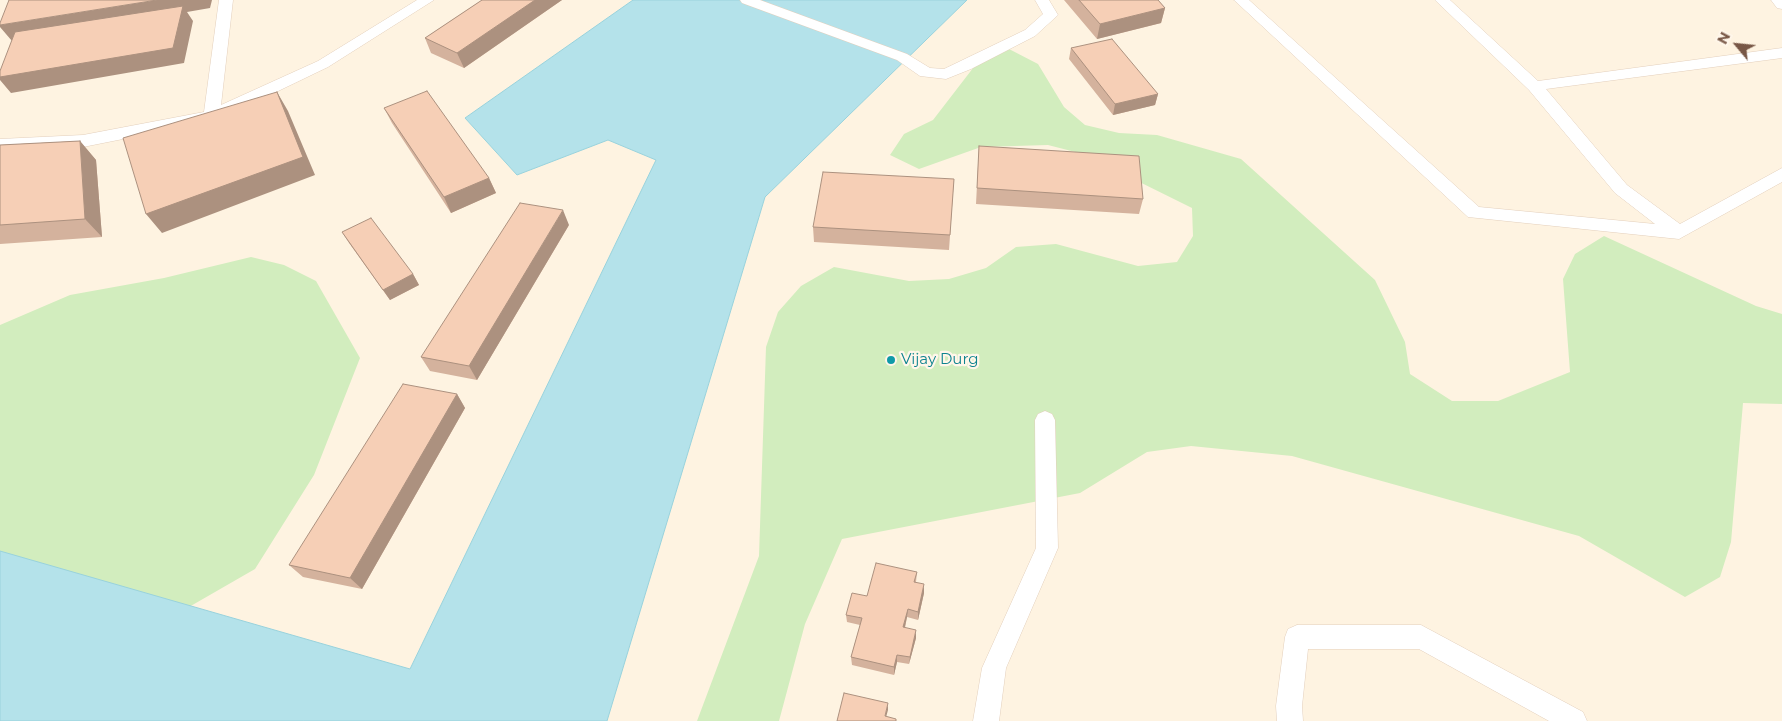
<!DOCTYPE html>
<style>
body{margin:0}
#map{position:relative;width:1782px;height:721px;overflow:hidden;background:#fef3e1;font-family:Montserrat,sans-serif}
canvas{display:block}
.north{position:absolute;left:1712px;top:20px;width:50px;height:50px;-webkit-text-stroke:4px #fff6ea;paint-order:stroke;rotate:298deg;font-size:14px;font-weight:700;line-height:20px;text-align:center;color:#785746}
.north::after{content:'';display:block;margin:auto;width:18px;height:22px;background:#785746;clip-path:polygon(50% 0,100% 100%,50% 72%,0 100%)}
</style>
<div id="map">
<canvas width="1782" height="721"></canvas>
<div class="north">N</div>
</div>
<script>
const ctx = document.querySelector('canvas').getContext('2d');
ctx.lineJoin = 'round';
function fillPath(path, color) { ctx.fillStyle = color; ctx.fill(path, 'evenodd'); }
const toPath = rows => new Path2D(rows.map(r => 'M' + r).join(''));
function trace(path, color, width, dash) { ctx.strokeStyle = color; ctx.lineWidth = width; ctx.lineCap = dash ? 'butt' : 'round'; ctx.setLineDash(dash || []); ctx.stroke(path); }
function drawText(font, color, halo, rows, align = 'center') {
  ctx.font = font + ' Montserrat,sans-serif'; ctx.lineWidth = 4.5; ctx.setLineDash([]); ctx.textBaseline = 'middle'; ctx.strokeStyle = halo; ctx.fillStyle = color; for (const [text, x, y, turn = 0] of rows) {
    ctx.save(); ctx.translate(x, y); ctx.rotate((+turn || 0) * Math.PI / 180); ctx.textAlign = isNaN(turn) ? turn : align; if (halo) ctx.strokeText(text, 0, 0); ctx.fillText(text, 0, 0); ctx.restore();
  }
}
fillPath(toPath([
 [1009,49,1038,64,1064,107,1085,125,1119,133,1157,135,1241,159,1375,280,1405,342,1410,374,1452,401,1498,401,1570,372,1563,279,1575,254,1604,236,1756,306,1782,314,1782,404,1743,403,1731,542,1720,577,1685,597,1579,536,1292,456,1191,446,1147,452,1080,493,842,539,805,624,779,721,697,721,759,556,766,347,778,312,801,286,834,267,909,281,949,279,986,268,1016,247,1056,244,1138,266,1177,262,1193,236,1192,208,1083,154,1048,145,981,147,919,169,890,155,904,134,933,120,980,59],
 [251,257,284,265,316,281,360,358,314,475,255,569,149,630,0,609,0,325,70,295,164,278]
]), '#d2edbe');
const water = toPath([
 [633,0,967,0,765,197,607,721,0,721,0,551,410,669,656,160,608,140,517,175,465,118,633,0]
]);
fillPath(water, '#b4e2ea');
trace(water, '#99d2dc', 1);
const lane = toPath([
 [219,0,233,0,221,105,318,61,417,0,434,0,328,67,218,120,83,147,0,151,0,139,83,135,204,112,219,0],
 [740,0,760,0,907,54,930,68,944,69,1025,30,1043,14,1035,0,1049,0,1058,15,1035,36,971,69,946,79,920,76,897,60,742,3,740,0],
 [1234,0,1249,0,1479,207,1655,224,1615,193,1529,90,1435,0,1450,0,1538,81,1782,48,1782,58,1546,89,1627,185,1680,224,1782,168,1782,182,1679,239,1468,217,1234,0],
 [1771,0,1782,0,1782,9,1777,8,1771,0],
 [1045,411,1052,414,1055,420,1058,548,1006,668,999,721,973,721,982,668,1036,548,1035,420,1038,414,1045,411],
 [1297,625,1421,625,1583,712,1587,721,1549,721,1419,649,1308,649,1302,706,1303,721,1277,721,1276,706,1285,637,1288,629,1297,625]
]);
trace(lane, '#e3cfbc', 1);
fillPath(lane, '#fff');
fillPath(toPath([
 [482,0,562,0,464,68,431,53,425,38],
 [1064,0,1158,0,1165,8,1161,23,1097,39],
 [1071,48,1158,94,1155,105,1113,115,1069,59],
 [384,108,489,178,496,193,451,213,392,123],
 [80,141,96,160,102,237,0,244,0,145],
 [979,146,1143,199,1139,214,976,204],
 [954,179,949,250,814,242,813,227],
 [569,225,477,380,430,371,421,357],
 [342,232,413,274,419,285,390,300,349,243],
 [457,394,465,408,362,589,303,577,289,565],
 [917,572,916,582,924,593,918,620,907,617,905,628,916,638,909,664,897,662,894,675,852,665,851,657,860,625,847,622,846,615,867,596]
]), '#d4b29d');
fillPath(toPath([
 [157,0,212,0,210,8,187,12,193,21,184,63,11,93,0,80,0,77,12,41,0,27,0,25],
 [535,0,562,0,464,68,457,53],
 [1165,8,1161,23,1097,39,1100,24],
 [277,92,288,111,315,175,162,233,146,214],
 [1158,94,1155,105,1113,115,1115,104],
 [80,141,96,160,102,237,85,219],
 [489,178,496,193,451,213,444,197],
 [563,210,569,225,477,380,469,366],
 [413,274,419,285,390,300,383,290],
 [457,394,465,408,362,589,350,578],
 [924,584,924,593,918,620,918,612],
 [908,609,907,617,903,635,903,627],
 [916,630,916,638,909,664,910,657],
 [897,655,897,662,894,675,894,667],
 [888,703,888,710,885,721,885,716]
]), '#ac917f');
const building = toPath([
 [9,0,157,0,0,25,0,23,9,0],
 [482,0,535,0,457,53,425,38,482,0],
 [1079,0,1158,0,1165,8,1100,24,1079,0],
 [183,6,173,48,0,77,0,71,15,32,183,6],
 [1112,39,1158,94,1115,104,1071,48,1112,39],
 [427,91,489,178,444,197,384,108,427,91],
 [277,92,303,157,146,214,123,138,277,92],
 [80,141,85,219,0,225,0,145,80,141],
 [979,146,1139,156,1143,199,977,188,979,146],
 [823,172,954,179,950,235,813,227,823,172],
 [520,203,563,210,469,366,421,357,520,203],
 [371,218,413,274,383,290,342,232,371,218],
 [403,384,457,394,350,578,289,565,403,384],
 [876,563,917,572,914,582,924,584,918,612,908,609,903,627,916,630,910,657,897,655,894,667,851,657,862,618,846,615,852,593,867,596,876,563],
 [844,693,888,703,885,716,896,719,896,721,837,721,844,693]
]);
fillPath(building, '#f6cfb6');
trace(building, '#ac917f', 1);
for (const [x, y, r, color] of [
 [891,360,5,"#0f9aa8"]
]) { const dot = new Path2D(); dot.arc(x, y, r, 0, 2 * Math.PI); ctx.fillStyle = color; ctx.fill(dot); trace(dot, '#fff6ea', 2); }
drawText('15px', '#0d838f', '#fff6ea', [
 ["Vijay Durg",901,360]
], 'left');
</script>
